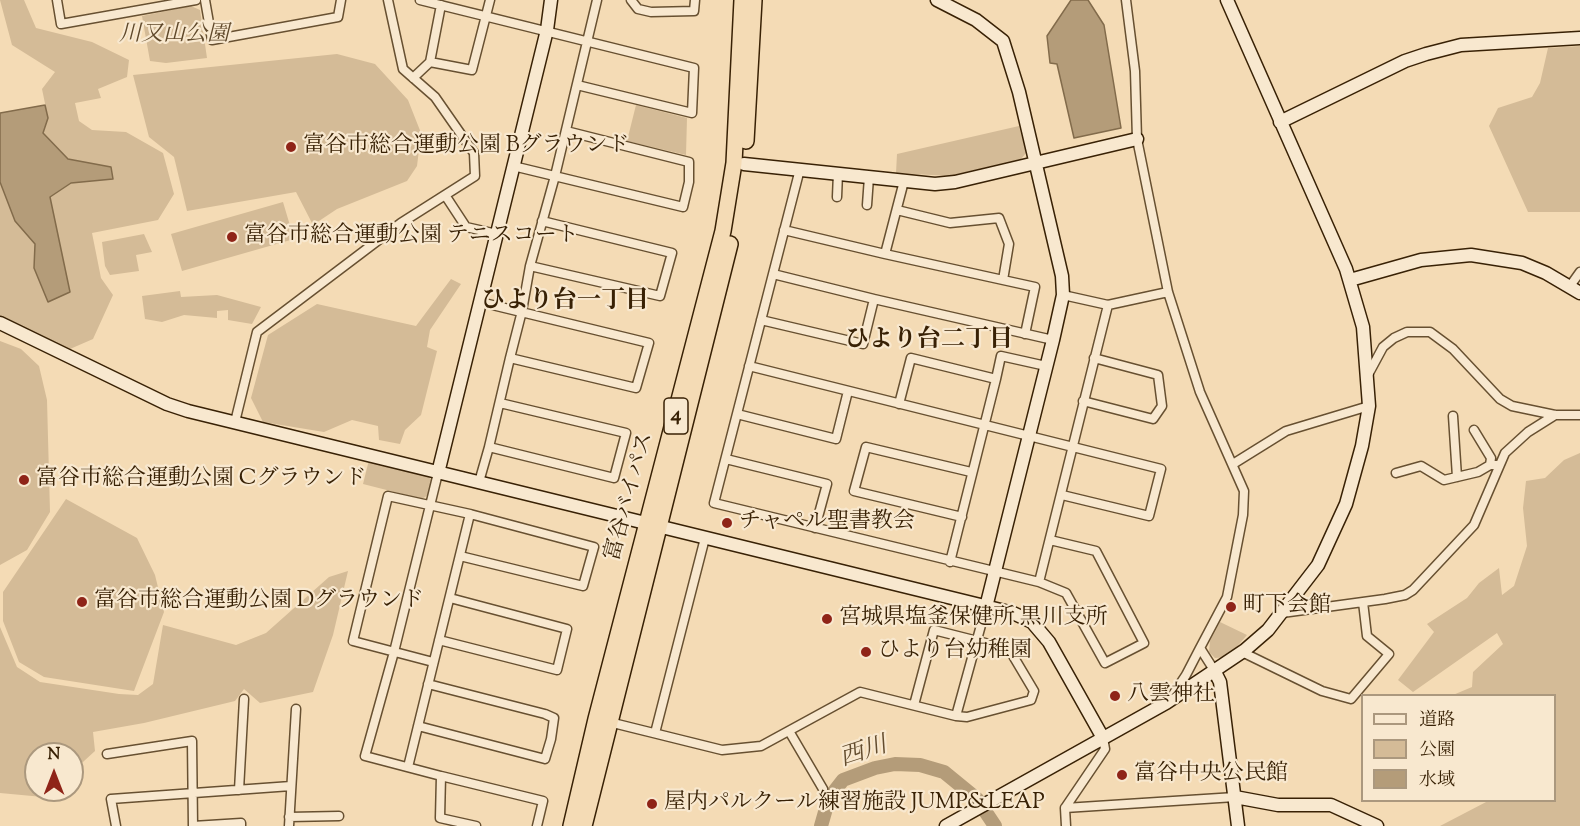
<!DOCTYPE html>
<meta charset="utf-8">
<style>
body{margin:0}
#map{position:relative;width:1580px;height:826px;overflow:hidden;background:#f4dbb5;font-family:"Sorts Mill Goudy","Noto Serif JP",serif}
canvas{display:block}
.legend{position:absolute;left:1361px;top:694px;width:195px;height:108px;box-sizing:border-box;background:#f8e8cf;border:2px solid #ab987e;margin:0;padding:8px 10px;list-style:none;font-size:18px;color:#382105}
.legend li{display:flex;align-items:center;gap:12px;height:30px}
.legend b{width:30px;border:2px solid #ab987e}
.north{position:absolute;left:24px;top:742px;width:60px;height:60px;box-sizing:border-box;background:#f8e8cf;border:2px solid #ab987e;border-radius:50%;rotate:0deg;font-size:16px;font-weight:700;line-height:24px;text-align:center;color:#382105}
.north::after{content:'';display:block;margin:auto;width:21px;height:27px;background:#8f2418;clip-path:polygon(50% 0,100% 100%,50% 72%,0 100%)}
</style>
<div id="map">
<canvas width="1580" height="826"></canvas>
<ul class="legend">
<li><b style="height:8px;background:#f8e8cf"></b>道路</li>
<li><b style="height:16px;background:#d4bb97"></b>公園</li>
<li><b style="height:16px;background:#b49c79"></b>水域</li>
</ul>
<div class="north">N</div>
</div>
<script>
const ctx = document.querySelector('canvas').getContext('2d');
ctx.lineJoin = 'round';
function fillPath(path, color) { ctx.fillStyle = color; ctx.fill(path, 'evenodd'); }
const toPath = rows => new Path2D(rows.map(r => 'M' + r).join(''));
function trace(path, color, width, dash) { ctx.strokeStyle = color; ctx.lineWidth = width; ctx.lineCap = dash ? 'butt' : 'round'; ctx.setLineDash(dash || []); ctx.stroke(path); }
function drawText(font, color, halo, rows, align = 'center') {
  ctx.font = font + ' "Sorts Mill Goudy","Noto Serif JP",serif'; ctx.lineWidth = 4.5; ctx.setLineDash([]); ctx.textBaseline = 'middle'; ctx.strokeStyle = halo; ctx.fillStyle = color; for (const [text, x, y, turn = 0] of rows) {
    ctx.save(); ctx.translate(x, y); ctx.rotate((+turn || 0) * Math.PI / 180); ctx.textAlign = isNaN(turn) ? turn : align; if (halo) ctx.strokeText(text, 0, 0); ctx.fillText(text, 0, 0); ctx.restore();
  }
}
fillPath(toPath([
 [0,0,24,0,36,28,92,42,129,60,127,77,98,89,101,98,75,103,79,121,92,130,126,132,163,153,174,194,158,220,92,233,101,278,113,295,93,339,70,349,0,316,0,182,15,221,35,244,34,268,48,302,69,292,49,197,71,183,113,179,88,165,68,159,43,133,48,118,42,89,55,72,12,45],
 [191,6,200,10,207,58,166,63,150,61,142,16],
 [1580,46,1580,212,1528,212,1489,126,1498,108,1532,97,1540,83,1548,48],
 [337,54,375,64,408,100,421,133,417,166,407,181,337,209,313,225,296,192,187,211,174,157,149,137,133,75],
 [636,105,687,118,686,155,627,141],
 [1019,126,1026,153,1021,159,949,176,896,173,897,154],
 [283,202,294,239,182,271,171,234],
 [144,234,152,252,136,255,139,271,110,275,105,266,102,242],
 [451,279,461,284,430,330,427,347,437,351,421,415,405,430,400,444,379,440,378,426,352,420,324,432,263,422,251,398,268,335,317,304,416,326],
 [180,291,181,297,217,295,261,307,252,324,228,320,228,310,217,311,217,318,184,315,162,322,145,319,142,296],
 [0,341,21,349,39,366,47,400,50,512,27,550,0,565],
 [1580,453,1580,826,1440,826,1488,801,1554,800,1554,696,1453,695,1472,687,1473,672,1503,644,1497,633,1413,692,1398,680,1434,632,1427,624,1467,598,1479,583,1499,568,1502,595,1514,586,1527,546,1523,508,1526,481,1545,478,1564,460],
 [369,460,428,476,432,481,428,495,422,499,363,484],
 [66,499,137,538,155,575,164,612,134,691,44,677,19,662,3,621,3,592],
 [348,571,333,635,313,692,260,703,244,689,235,701,144,723,93,732,95,751,72,772,72,754,36,754,36,790,52,790,43,797,0,793,0,627,17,667,40,682,119,694,138,695,153,684,163,625,236,645,266,633,329,577],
 [1220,622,1247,635,1228,657,1215,658,1209,652,1210,641]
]), '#d4bb97');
const water = toPath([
 [1071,0,1088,0,1104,25,1121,128,1074,138,1057,64,1050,63,1047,36,1071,0],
 [45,105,48,118,43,133,68,159,111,167,113,179,71,183,50,197,70,292,48,302,34,268,35,244,15,221,0,182,0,113,45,105]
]);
fillPath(water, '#b49c79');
trace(water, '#826b4b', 1.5);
trace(toPath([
 [821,826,829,798,843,780,875,768,895,764,920,765,944,772,977,799,995,826]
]), '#b49c79', 14);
const street = toPath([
 [57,0,61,24,196,0],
 [205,0,212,40,338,17,341,0],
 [420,0,694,68,692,113,577,85],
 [631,0,638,9,651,12,694,11,695,0],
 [1126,0,1135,71,1137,139,1168,292,1200,392,1244,491,1243,515,1227,597,1200,648,1214,670],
 [430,62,472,70,490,0],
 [413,78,430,62,441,5],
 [513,166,683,207,689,182,689,162,566,131],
 [800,169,714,503,1039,582,1066,593,1105,663,1144,643,1096,551,1050,540],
 [445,195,466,227,497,234],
 [837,197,838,173],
 [867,205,869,177],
 [784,230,885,254,904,181],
 [885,254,1003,280,1009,244,999,218,950,223,897,210],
 [530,266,660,296,672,253,542,221],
 [1003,280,1035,287,1025,334],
 [1570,286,1580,272],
 [1063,295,1108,305,1168,292],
 [874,299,1053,340],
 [480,302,649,343,636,388,510,358],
 [761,320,863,344,874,299,773,274],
 [749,366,1161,469,1149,516,1062,495],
 [1369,373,1383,347,1394,338,1407,332,1430,332,1453,349,1500,399,1512,406,1555,415,1580,415],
 [996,379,1001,356,1046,366],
 [1083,401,1153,419,1162,406,1158,375,1094,358],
 [500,403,626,433,614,478,489,447,510,358,522,311,530,266,555,176,597,0],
 [899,404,911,358,996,379,950,562],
 [737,414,836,439,848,391],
 [1453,416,1457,477],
 [235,422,257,332,401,223,475,176,474,153,435,97,403,69,388,0],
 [1474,430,1491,458,1490,465],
 [726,459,827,484,815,528],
 [1233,464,1286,431,1369,406],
 [438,473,394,652,365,756,441,776],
 [1396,473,1421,466,1444,480,1478,472,1490,465,1498,465],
 [479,482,489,447],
 [962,517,854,491,866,447,971,472],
 [1039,582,1108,305],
 [1282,613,1385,599,1405,595,1413,590,1474,525,1505,453,1528,432,1555,415],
 [439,640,557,670,567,629,450,598],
 [1242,652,1322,691,1351,699,1389,654,1367,636,1363,602],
 [433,662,353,641,388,496,470,514,594,547,583,586,460,556],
 [1172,696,1186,675,1200,648],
 [914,705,934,630,1009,649,1034,691,1031,700,967,717,956,716],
 [609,722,722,750,761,746,860,692,956,716,986,607],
 [418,726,545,759,551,739,554,718,545,714,428,684],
 [789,731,823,789],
 [655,733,705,538],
 [107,754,192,741,193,826],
 [408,767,470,514],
 [239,790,244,699],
 [1065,808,1235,797],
 [289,817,339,816],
 [116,826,111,799,291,786],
 [193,826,241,823,241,826],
 [289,826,296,709],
 [476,826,440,818,441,776,543,801,537,826],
 [1066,826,1065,808,1105,749,1103,738]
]);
const secondary = toPath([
 [937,0,976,20,1003,41,1019,92,1062,276,1063,295,1053,340,986,607],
 [1280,122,1405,61,1426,54,1461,45,1580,38],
 [744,164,935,184,955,182,1137,139],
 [1350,280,1421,260,1471,255,1522,263,1546,273,1580,293],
 [0,323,167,404,188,411,1013,613,1032,622,1049,642,1103,738],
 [438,473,547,30,551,0],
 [1214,670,1220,682,1238,826],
 [1235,797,1278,805,1331,805,1377,826],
 [946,826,1166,703,1245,650,1268,630,1318,565,1346,504,1362,446,1369,406,1363,327,1346,269,1227,0]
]);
const highway = toPath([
 [746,141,754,0],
 [571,826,596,719,723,231,734,163,742,0],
 [584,826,730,244]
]);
trace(street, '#675031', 11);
trace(secondary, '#382105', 15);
trace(highway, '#382105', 18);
trace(street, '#f8e8cf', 8);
trace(secondary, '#f8e8cf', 12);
trace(highway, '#f4dbb5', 15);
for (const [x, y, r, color] of [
 [291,147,6,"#8f2418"],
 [232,237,6,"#8f2418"],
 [24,480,6,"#8f2418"],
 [727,523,6,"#8f2418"],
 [82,602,6,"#8f2418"],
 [1231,607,6,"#8f2418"],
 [827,619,6,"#8f2418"],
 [866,652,6,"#8f2418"],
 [1115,696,6,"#8f2418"],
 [1122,775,6,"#8f2418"],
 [652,804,6,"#8f2418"]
]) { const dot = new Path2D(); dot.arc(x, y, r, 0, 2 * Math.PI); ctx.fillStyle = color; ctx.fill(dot); trace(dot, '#f8e8cf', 2); }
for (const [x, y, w] of [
 [676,416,24]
]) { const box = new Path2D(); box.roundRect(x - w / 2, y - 18, w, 36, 4.5); ctx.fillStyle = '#f8e8cf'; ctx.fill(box); trace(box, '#382105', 1.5); }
drawText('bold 21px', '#382105', null, [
 ["4",676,416]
]);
drawText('italic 22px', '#5f482a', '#f8e8cf', [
 ["川又山公園",174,36]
]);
drawText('22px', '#382105', '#f8e8cf', [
 ["富谷市総合運動公園 Bグラウンド",303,147],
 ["富谷市総合運動公園 テニスコート",244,237],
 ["富谷市総合運動公園 Cグラウンド",36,480],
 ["チャペル聖書教会",739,523],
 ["富谷市総合運動公園 Dグラウンド",94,602],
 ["町下会館",1243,607],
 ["宮城県塩釜保健所 黒川支所",839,619],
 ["ひより台幼稚園",878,652],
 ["八雲神社",1127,696],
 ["富谷中央公民館",1134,775],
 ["屋内パルクール練習施設 JUMP&LEAP",664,804]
], 'left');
drawText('22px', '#382105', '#f8e8cf', [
 ["富谷バイパス",631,497,-75]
]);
drawText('bold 24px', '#382105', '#f8e8cf', [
 ["ひより台一丁目",565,303],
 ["ひより台二丁目",929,342]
]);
drawText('italic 24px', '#634c2e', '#f8e8cf', [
 ["西川",864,754,-18]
]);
</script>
